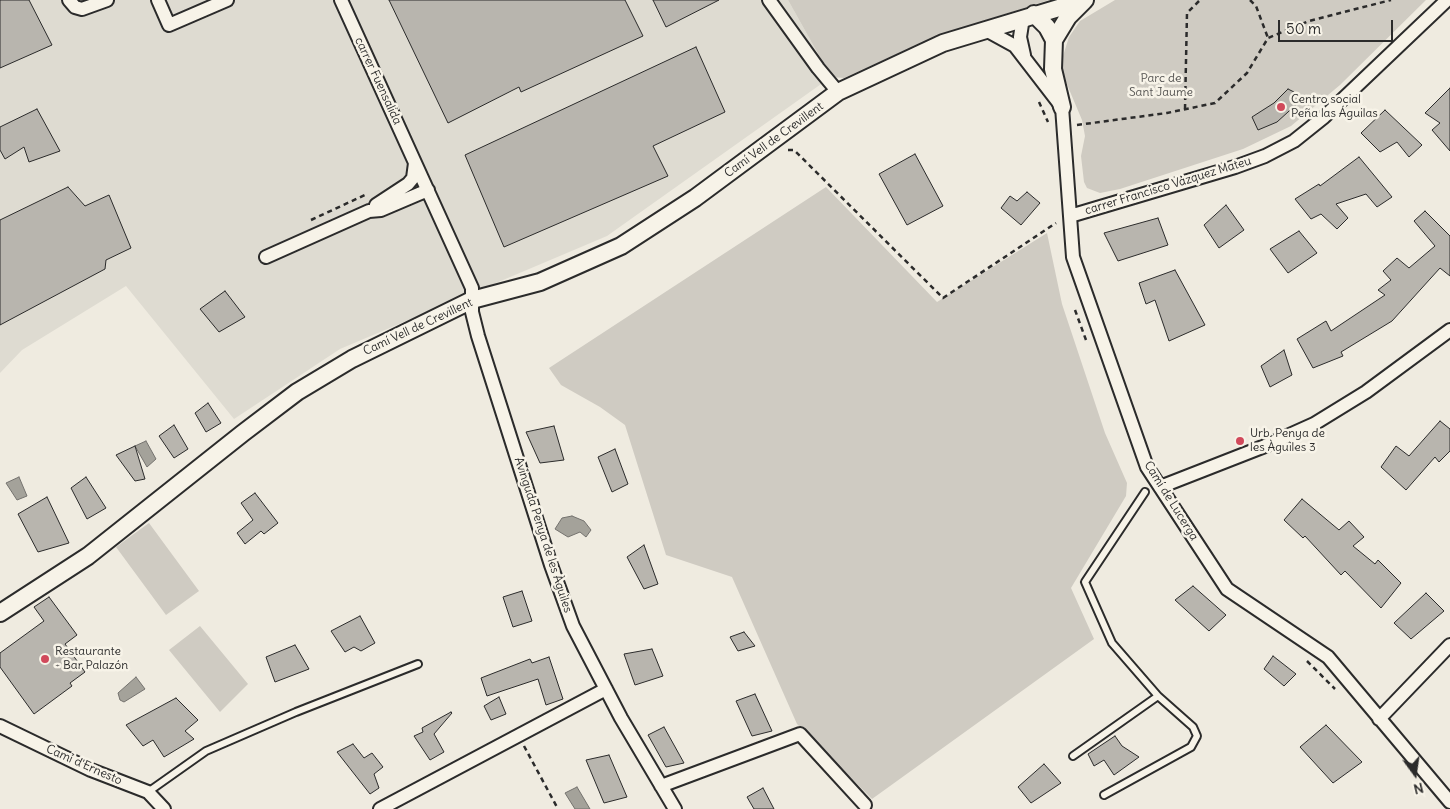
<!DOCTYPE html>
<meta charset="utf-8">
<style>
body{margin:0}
#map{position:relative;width:1450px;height:809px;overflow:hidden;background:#efebe0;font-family:Delius,sans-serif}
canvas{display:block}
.north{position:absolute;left:1390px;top:749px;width:50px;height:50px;-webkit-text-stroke:4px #f7f3e8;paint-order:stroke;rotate:166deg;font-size:14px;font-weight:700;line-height:20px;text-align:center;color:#2b2b2b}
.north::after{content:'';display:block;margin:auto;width:18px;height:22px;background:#2b2b2b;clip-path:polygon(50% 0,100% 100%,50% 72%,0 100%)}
.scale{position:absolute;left:1278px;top:20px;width:115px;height:22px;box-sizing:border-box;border:2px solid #2b2b2b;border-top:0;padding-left:6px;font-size:15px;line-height:18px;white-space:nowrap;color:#2b2b2b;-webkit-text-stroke:4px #f7f3e8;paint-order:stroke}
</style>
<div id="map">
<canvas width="1450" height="809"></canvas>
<div class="north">N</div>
<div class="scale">50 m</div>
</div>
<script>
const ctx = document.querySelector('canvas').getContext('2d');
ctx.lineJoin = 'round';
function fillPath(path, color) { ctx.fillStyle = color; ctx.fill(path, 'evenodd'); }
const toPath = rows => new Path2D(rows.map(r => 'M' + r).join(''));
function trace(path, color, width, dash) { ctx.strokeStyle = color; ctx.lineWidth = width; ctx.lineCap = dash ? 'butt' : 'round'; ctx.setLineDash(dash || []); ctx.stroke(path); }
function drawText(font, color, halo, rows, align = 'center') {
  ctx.font = font + ' Delius,sans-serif'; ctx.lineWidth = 5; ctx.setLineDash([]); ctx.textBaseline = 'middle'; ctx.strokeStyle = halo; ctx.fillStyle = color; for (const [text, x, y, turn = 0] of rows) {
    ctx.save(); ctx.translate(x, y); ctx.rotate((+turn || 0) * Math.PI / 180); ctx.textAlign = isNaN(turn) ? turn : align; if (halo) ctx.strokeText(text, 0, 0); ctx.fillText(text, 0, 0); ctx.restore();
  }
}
fillPath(toPath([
 [0,0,788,0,831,77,607,236,340,349,234,419,126,286,22,350,0,373]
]), '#dedbd1');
fillPath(toPath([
 [788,0,1049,0,939,35,844,78,831,77],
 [1115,0,1426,0,1340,85,1291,126,1243,149,1120,189,1100,193,1087,188,1084,182,1081,156,1085,136,1082,120,1063,75,1063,56,1069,37,1080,21],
 [826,187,937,302,1047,233,1062,304,1105,433,1127,483,1126,496,1071,588,1094,639,872,799,797,724,732,577,666,555,625,425,600,407,561,385,549,368],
 [149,523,199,591,166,615,116,547],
 [200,626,248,684,220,712,169,650]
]), '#cfcbc2');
const water = toPath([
 [146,441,156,459,147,467,135,446,146,441],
 [19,477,27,496,17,500,6,483,19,477],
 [572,516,584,521,591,530,586,537,580,532,568,537,555,529,562,518,572,516],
 [136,677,145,689,124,702,120,700,118,693,136,677],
 [577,787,590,809,575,809,565,793,577,787]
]);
fillPath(water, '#a4a29a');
trace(water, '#74726e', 1);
const building = toPath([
 [0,0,29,0,52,45,0,68,0,0],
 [389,0,625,0,643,36,521,92,519,87,448,123,389,0],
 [653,0,719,0,666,27,653,0],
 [696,47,725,112,653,146,668,176,504,247,465,155,696,47],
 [1450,88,1450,151,1432,130,1440,123,1425,113,1450,88],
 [1288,89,1294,92,1299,102,1277,122,1258,130,1252,117,1274,103,1288,89],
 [37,109,60,151,29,162,24,147,5,159,0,150,0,127,37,109],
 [1385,110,1422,145,1409,157,1397,142,1380,152,1361,133,1385,110],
 [915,154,943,206,907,225,879,174,915,154],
 [1359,157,1392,197,1377,207,1366,194,1336,204,1348,218,1337,229,1321,214,1311,219,1295,199,1319,184,1320,186,1359,157],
 [68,187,85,206,109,195,131,248,106,260,105,269,0,325,0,220,68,187],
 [1027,192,1040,203,1021,225,1001,208,1010,196,1017,201,1027,192],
 [1226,205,1244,230,1219,248,1204,225,1226,205],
 [1425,211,1450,236,1450,276,1440,268,1392,321,1341,352,1343,356,1313,368,1297,339,1326,321,1331,331,1385,295,1378,290,1391,280,1383,271,1397,258,1409,268,1435,246,1414,221,1425,211],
 [1158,218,1168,245,1118,261,1104,233,1158,218],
 [1299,231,1317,253,1288,273,1270,249,1299,231],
 [1175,270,1205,325,1169,341,1155,300,1146,304,1139,283,1175,270],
 [225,291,245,317,219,332,200,309,225,291],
 [1284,350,1292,375,1270,387,1261,366,1284,350],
 [208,403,221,423,206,432,195,413,208,403],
 [1440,421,1450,429,1450,451,1439,462,1435,457,1406,490,1381,467,1396,446,1409,456,1440,421],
 [174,425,188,449,174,458,159,436,174,425],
 [554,426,564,460,540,463,526,432,554,426],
 [135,446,145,479,135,481,116,455,135,446],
 [615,449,628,484,612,492,598,457,615,449],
 [86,477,106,508,87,519,71,488,86,477],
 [255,493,278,523,264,534,261,531,245,544,237,533,253,520,241,503,255,493],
 [47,497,69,543,38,552,18,514,47,497],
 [1302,499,1339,530,1349,521,1364,537,1353,546,1375,564,1378,560,1401,583,1381,608,1345,571,1341,575,1305,536,1303,538,1284,520,1302,499],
 [644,545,658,584,644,589,627,557,644,545],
 [1193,586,1226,615,1209,631,1175,600,1193,586],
 [522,591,532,621,513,627,503,597,522,591],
 [1426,593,1444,611,1411,639,1394,623,1426,593],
 [49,597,77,635,65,644,85,672,70,683,72,686,34,714,0,667,0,653,44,621,34,607,49,597],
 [360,616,375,643,361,651,354,647,345,652,331,631,360,616],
 [744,632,755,646,738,651,730,637,744,632],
 [295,645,309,669,275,682,266,657,295,645],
 [652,649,663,676,635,685,624,654,652,649],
 [1273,656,1296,674,1284,686,1264,669,1273,656],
 [549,657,563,699,546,705,538,679,487,696,481,678,530,659,532,663,549,657],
 [755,694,772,731,752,736,736,701,755,694],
 [499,697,506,714,491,720,484,706,499,697],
 [176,698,198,720,185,731,194,739,164,757,153,740,143,746,126,725,176,698],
 [451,712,452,713,434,734,444,752,430,760,414,736,423,732,422,728,451,712],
 [1326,725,1362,762,1333,783,1300,747,1326,725],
 [664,727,684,763,666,767,648,735,664,727],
 [1115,736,1122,746,1139,757,1114,775,1104,760,1094,766,1088,754,1115,736],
 [353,744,364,758,372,753,383,767,374,774,379,788,370,794,337,752,353,744],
 [609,755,627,797,604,803,586,760,609,755],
 [1044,764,1061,783,1031,803,1018,787,1044,764],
 [763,788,774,809,754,809,747,797,763,788]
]);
fillPath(building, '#b8b5ae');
trace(building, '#2b2b2b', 1);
const service = toPath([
 [1073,756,1158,696],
 [148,792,206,751,296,712,418,664],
 [1104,795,1191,747,1197,736,1193,727,1158,696,1112,643,1085,582,1145,492]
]);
const minor = toPath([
 [69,0,75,7,82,9,107,0],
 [158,0,169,25,227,0],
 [341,0,472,288,472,312,478,336,551,565,573,626,621,718,675,809],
 [769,0,818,68,838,92],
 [984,29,1015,46,1062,107,1073,257,1147,467,1227,589,1328,657,1450,802],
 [1024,55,1020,37,1022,24,1026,17],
 [376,205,408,184,413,178,415,163],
 [1070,216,1235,167,1265,156,1294,141,1324,117,1447,0],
 [266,257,369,211,381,210,428,190],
 [1160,487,1265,446,1314,424,1366,392,1450,330],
 [1379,719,1450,645],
 [0,726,91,770,148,792,164,809],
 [661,786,800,734,865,805],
 [380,809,606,689]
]);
const tertiary = toPath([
 [1034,14,1047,27,1054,40],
 [1062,107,1053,69,1054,40,1068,17,1084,1],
 [0,613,88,556,243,433,297,392,352,359,472,300,540,282,621,246,695,198,838,92,943,43,1085,0]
]);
trace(service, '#2b2b2b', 10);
trace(minor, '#2b2b2b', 16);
trace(tertiary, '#2b2b2b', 20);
trace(toPath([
 [1250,0,1256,6,1268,38],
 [1039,102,1048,122],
 [1185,109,1187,13,1200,0],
 [1077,125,1167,113,1215,103,1247,73,1268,38,1309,21,1391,0],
 [788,150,794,150,943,298,1056,223],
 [311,220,367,194],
 [1075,310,1086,340],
 [1307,661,1335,689],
 [524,746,558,809]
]), '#2b2b2b', 2.5, [5, 4]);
trace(service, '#f7f3e8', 6);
trace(minor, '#f7f3e8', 12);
trace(tertiary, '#f7f3e8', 16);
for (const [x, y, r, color] of [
 [1281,107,5,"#d1495b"],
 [1240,441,5,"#d1495b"],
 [45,659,5,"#d1495b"]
]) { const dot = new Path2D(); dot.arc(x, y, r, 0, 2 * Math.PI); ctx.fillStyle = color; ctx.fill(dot); trace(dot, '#f7f3e8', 2); }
drawText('12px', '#545351', '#f7f3e8', [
 ["Parc de",1161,79],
 ["Sant Jaume",1161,93]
]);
drawText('12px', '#2b2b2b', '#f7f3e8', [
 ["carrer Fuensalida",378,81,65],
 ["Camí Vell de Crevillent",774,140,-36],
 ["carrer Francisco Vázquez Mateu",1168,186,-17],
 ["Camí Vell de Crevillent",418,327,-25],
 ["Camí de Lucerga",1171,501,58],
 ["Avinguda Penya de les Àguiles",543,535,72],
 ["Camí d'Ernesto",84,765,24]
]);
drawText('12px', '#2b2b2b', '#f7f3e8', [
 ["Centro social",1291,100],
 ["Peña las Águilas",1291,114],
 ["Urb. Penya de",1250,434],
 ["les Àguiles 3",1250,448],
 ["Restaurante",55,652],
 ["- Bar Palazón",55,666]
], 'left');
</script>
